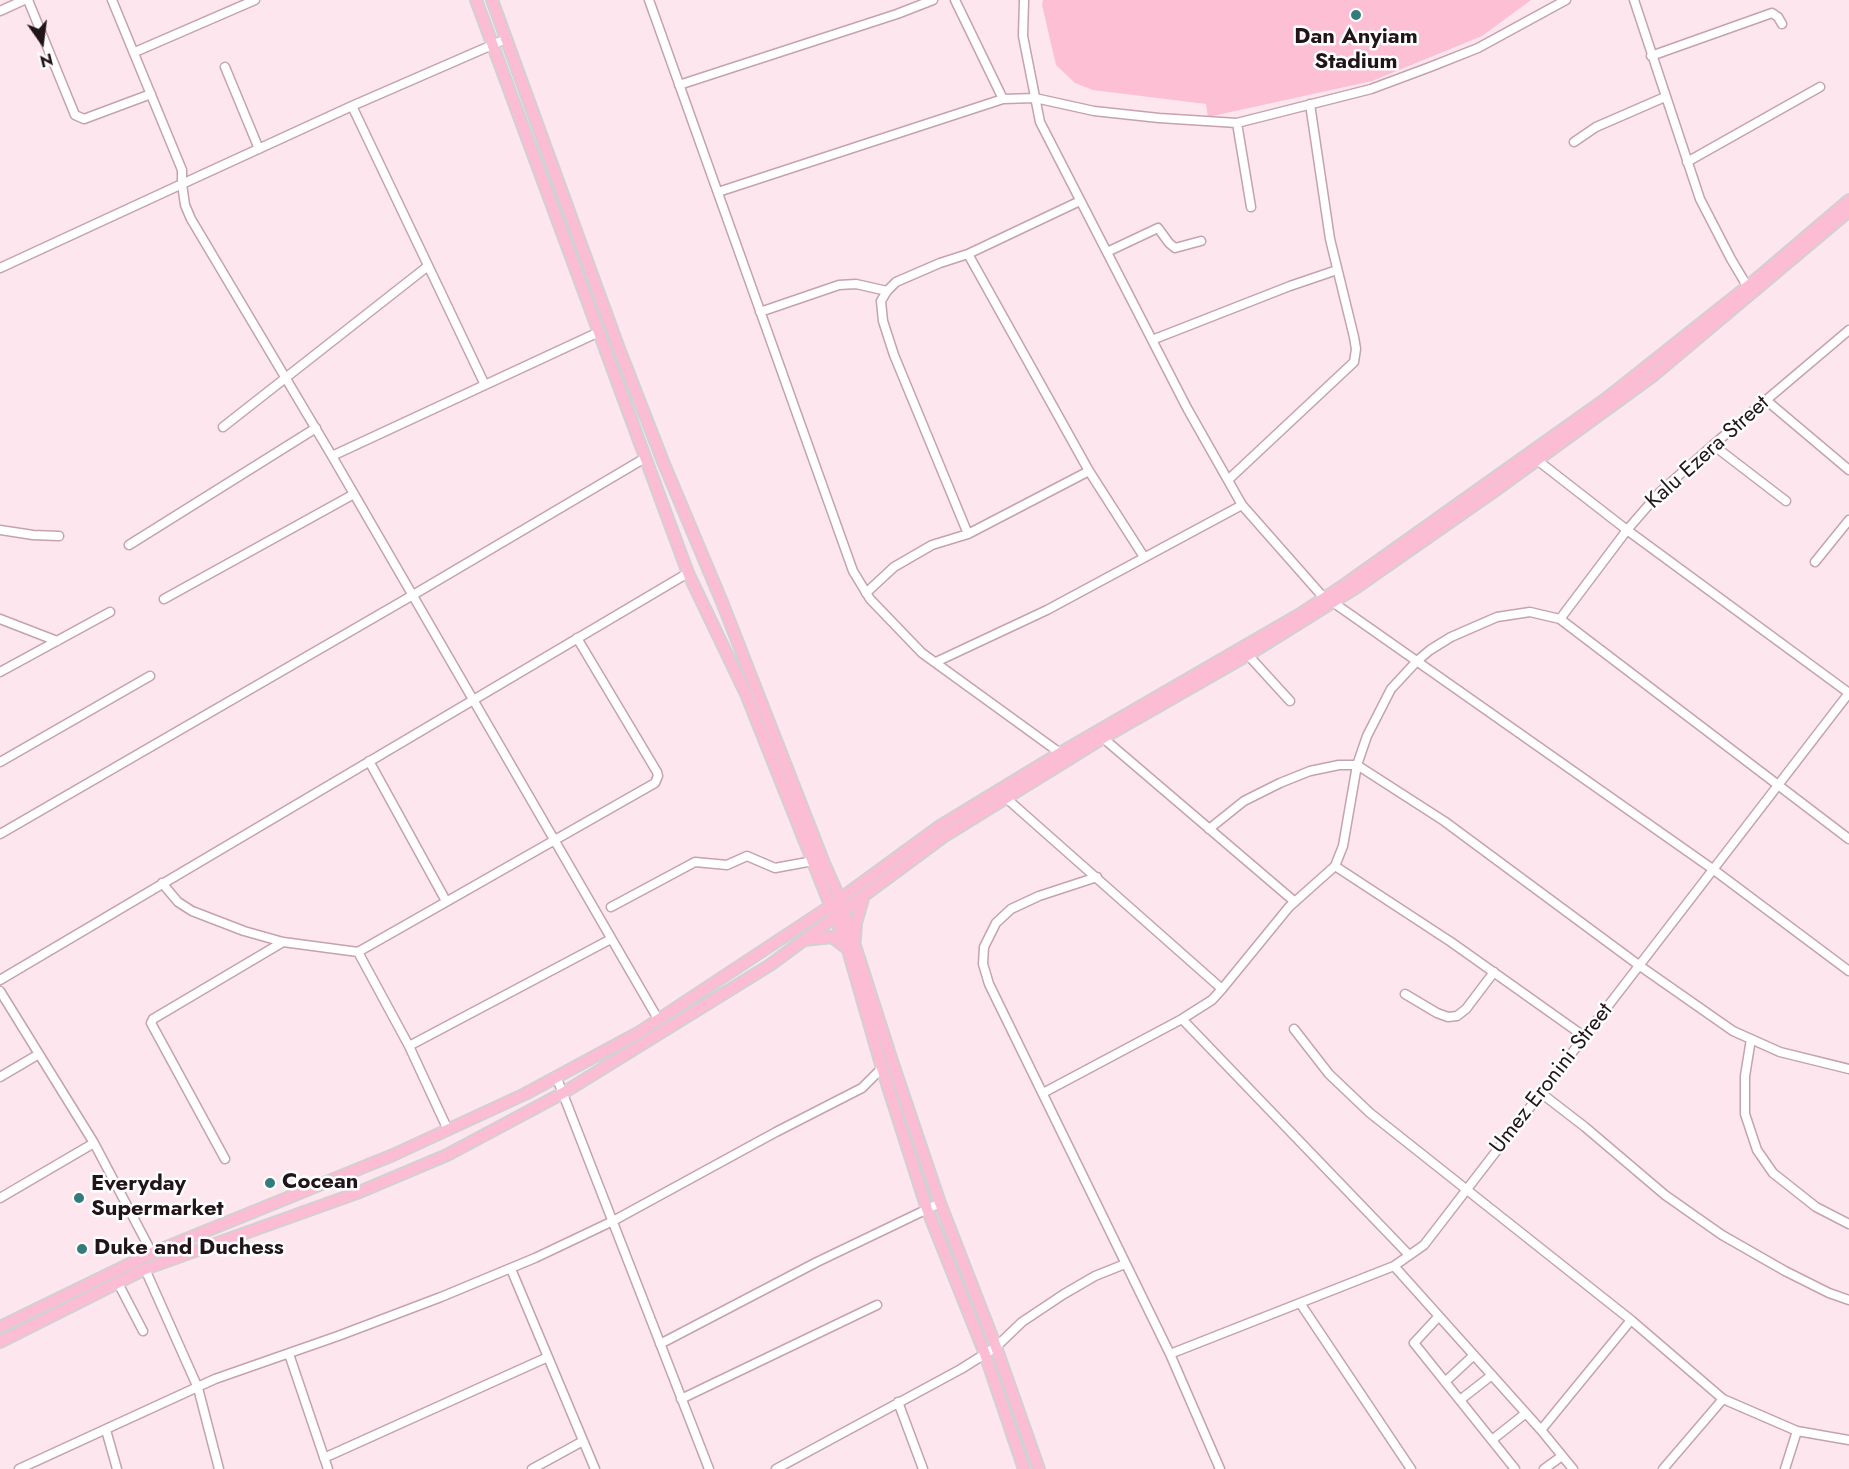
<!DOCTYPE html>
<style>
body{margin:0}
#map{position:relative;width:1849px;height:1469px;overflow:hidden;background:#fde6ed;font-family:Jost,sans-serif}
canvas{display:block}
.north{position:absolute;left:12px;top:12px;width:60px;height:60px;-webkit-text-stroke:4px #fff;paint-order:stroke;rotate:166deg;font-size:16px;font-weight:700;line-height:24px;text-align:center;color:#221519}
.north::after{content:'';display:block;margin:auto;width:21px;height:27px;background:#221519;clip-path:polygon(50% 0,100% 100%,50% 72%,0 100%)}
</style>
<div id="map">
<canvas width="1849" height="1469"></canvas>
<div class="north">N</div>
</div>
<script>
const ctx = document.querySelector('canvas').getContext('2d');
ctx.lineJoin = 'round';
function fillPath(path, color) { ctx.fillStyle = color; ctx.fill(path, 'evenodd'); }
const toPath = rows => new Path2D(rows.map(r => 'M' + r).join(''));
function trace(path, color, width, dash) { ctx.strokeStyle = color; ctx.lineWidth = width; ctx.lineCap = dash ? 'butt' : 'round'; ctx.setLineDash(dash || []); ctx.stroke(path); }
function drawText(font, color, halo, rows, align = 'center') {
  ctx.font = font + ' Jost,sans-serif'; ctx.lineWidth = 5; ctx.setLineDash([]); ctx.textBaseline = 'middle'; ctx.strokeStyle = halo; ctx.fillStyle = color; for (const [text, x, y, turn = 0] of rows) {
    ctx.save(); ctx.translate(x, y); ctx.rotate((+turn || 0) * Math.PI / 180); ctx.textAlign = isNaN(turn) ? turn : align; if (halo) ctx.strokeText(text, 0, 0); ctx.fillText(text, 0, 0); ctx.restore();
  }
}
fillPath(toPath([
 [1043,0,1531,0,1482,36,1372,81,1208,117,1206,104,1093,90,1075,83,1056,65,1042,5]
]), '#fcbfd4');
const minor = toPath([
 [28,0,75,115,84,119,151,94],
 [112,0,182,170,182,184,352,106,506,39],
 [649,0,853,571,870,599,922,653,1060,753],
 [955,0,1003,99],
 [1024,0,1023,36,1040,122,1187,408,1242,505,1324,598],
 [1634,0,1700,199,1731,259,1750,291],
 [0,11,24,0],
 [135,52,255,0],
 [1651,56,1772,13,1778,17,1782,24],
 [225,67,259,149],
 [679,85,897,14,933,0],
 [352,106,485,385],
 [1237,123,1251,207],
 [1574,142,1596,127,1665,97],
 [1687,162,1820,87],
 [718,192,1003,99,1035,98,1094,111,1159,118,1237,123,1371,89,1430,67,1478,48,1566,0],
 [1107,252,1158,228,1169,243,1175,248,1201,241],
 [968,254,1089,471,1144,557],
 [0,268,182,184,185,205,191,219,332,456,658,1019],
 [760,312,839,285,856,284,887,291],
 [1152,340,1290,286,1337,270],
 [1766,400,1849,470],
 [223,427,428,266],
 [1713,445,1786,501],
 [332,456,599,332],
 [1537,460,1627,530,1849,693],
 [1228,480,1354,362,1356,349,1354,337,1330,239,1310,104],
 [0,530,33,535,59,536],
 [968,534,894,355,883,321,881,301,887,291,896,282,940,263,968,254,1080,201],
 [129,545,316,428],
 [1815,562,1849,520],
 [866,593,894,567,932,545,968,534,1089,471],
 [164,599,354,494],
 [1334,603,1714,870,1849,971],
 [0,619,57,641],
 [1560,619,1627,530,1660,492,1713,445,1849,330],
 [1248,655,1290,701],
 [936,662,1047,610,1242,505],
 [0,672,110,612],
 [1103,738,1295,902],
 [369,761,446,901],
 [0,762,150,676],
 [1006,798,1222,989],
 [1209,829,1244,801,1280,783,1310,771,1339,765,1357,765,1444,821,1640,966,1733,1031,1780,1052,1849,1069],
 [0,834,413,595,645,458],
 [1335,866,1451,942,1585,1037],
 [1097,877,1039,896,1011,909,996,923,984,947,983,964,989,984,1170,1354,1220,1469],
 [162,883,178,902,192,911,244,931,283,942,358,952,409,1046,448,1130],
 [611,907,695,862,727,865,747,856,775,868,813,861],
 [358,952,655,783,658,776,657,772,577,638],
 [0,980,688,573],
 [0,991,94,1143,152,1253],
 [1405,994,1437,1013,1448,1017,1457,1016,1466,1009,1494,972],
 [1182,1019,1409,1255],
 [1294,1029,1329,1074,1370,1113,1631,1320,1723,1399,1797,1431,1849,1440],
 [1751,1039,1745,1076,1745,1114,1757,1150,1773,1173,1816,1207,1849,1224],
 [409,1046,611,939],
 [556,1076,709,1469],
 [0,1077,39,1054],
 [1043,1093,1182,1019,1212,1000,1222,989,1289,907,1335,866,1343,846,1357,765,1367,736,1391,689,1417,661,1430,650,1451,637,1497,617,1530,612,1560,619,1849,839],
 [1541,1093,1585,1127,1665,1195,1722,1235,1785,1271,1829,1293,1849,1300],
 [225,1159,151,1023,153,1019,283,942],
 [0,1198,94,1143],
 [1394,1266,1541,1430,1573,1469],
 [145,1269,198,1388,219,1469],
 [511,1269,595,1469],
 [118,1283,143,1331],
 [1300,1303,1411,1469],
 [1439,1316,1414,1343,1515,1469],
 [660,1344,817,1262,940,1203],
 [289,1354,328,1469],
 [1170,1354,1394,1266,1424,1245,1849,693],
 [1445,1382,1474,1355],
 [681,1399,877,1305],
 [1460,1400,1492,1375],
 [898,1402,923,1469],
 [106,1430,117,1469],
 [1541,1430,1631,1320],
 [1492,1440,1526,1413],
 [324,1458,548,1357],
 [19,1469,215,1379,338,1336,441,1297,535,1258,613,1221,776,1132,862,1088,882,1068],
 [532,1469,583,1441],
 [776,1469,961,1369,996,1347,1022,1322,1064,1294,1095,1276,1125,1264],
 [1544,1469,1562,1456],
 [1663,1469,1723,1399],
 [1785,1469,1797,1431]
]);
const major = toPath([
 [476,0,688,573,746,694,848,950,882,1068,927,1209,985,1354,1024,1469],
 [492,0,618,346,664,464,722,602,824,863,840,899,893,1064,940,1203,996,1347,1039,1469],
 [855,939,856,923,864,895],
 [804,940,832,937,845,947],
 [0,1327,152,1253,393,1155,525,1094,638,1033,829,907,940,826,1060,753,1300,614,1344,585,1607,398,1748,286,1849,200],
 [0,1342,145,1269,357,1193,447,1155,563,1093,770,965,943,837,1103,738,1248,655,1357,587,1496,490,1654,375,1849,211]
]);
trace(minor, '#c5a2ae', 11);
trace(major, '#d3d0d1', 14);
trace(minor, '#fff', 8);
trace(major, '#fbbcd4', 10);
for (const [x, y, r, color] of [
 [1356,15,6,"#337c7b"],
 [270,1183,6,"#337c7b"],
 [79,1198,6,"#337c7b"],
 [82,1249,6,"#337c7b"]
]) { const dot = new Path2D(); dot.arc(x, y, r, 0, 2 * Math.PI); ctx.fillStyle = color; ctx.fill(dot); trace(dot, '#fff', 2); }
drawText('bold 22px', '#221519', '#fff', [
 ["Dan Anyiam",1356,38,"center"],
 ["Stadium",1356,63,"center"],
 ["Cocean",282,1183],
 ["Everyday",91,1185],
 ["Supermarket",91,1210],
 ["Duke and Duchess",94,1249]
], 'left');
drawText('22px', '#221519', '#fff', [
 ["Kalu Ezera Street",1708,453,-42],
 ["Umez Eronini Street",1552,1079,-52]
]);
</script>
